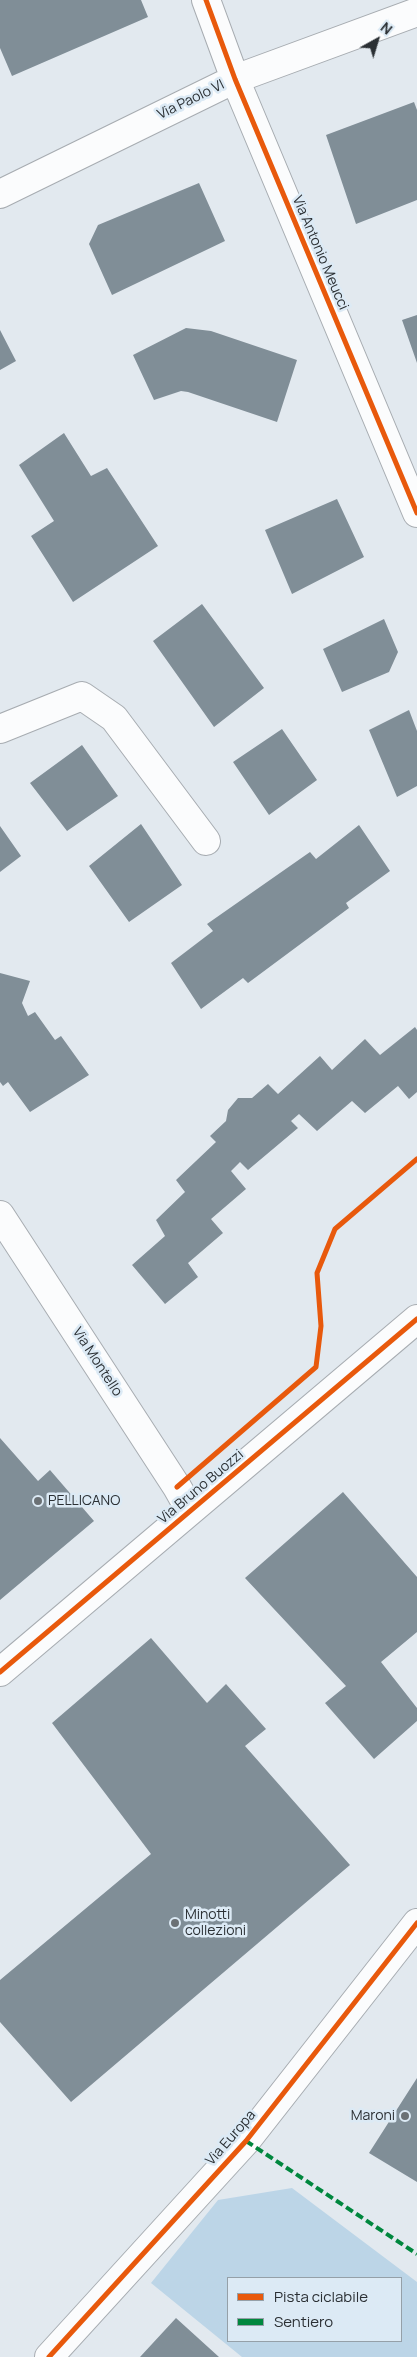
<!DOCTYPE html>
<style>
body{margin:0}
#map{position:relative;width:417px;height:2357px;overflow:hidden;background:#e2e9ef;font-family:Manrope,sans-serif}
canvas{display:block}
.legend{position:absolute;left:227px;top:2277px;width:175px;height:65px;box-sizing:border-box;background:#dceaf5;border:1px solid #95a0a8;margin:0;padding:6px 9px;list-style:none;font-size:15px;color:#2b3034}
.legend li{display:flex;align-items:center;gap:10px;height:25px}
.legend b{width:25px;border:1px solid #95a0a8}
.north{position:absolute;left:352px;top:15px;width:50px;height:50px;-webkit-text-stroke:4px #dceaf5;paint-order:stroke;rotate:39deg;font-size:14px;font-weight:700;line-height:20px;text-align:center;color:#2b3034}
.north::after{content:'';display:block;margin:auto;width:18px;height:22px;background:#2b3034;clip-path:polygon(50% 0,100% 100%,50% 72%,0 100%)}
</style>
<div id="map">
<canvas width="417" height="2357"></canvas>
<ul class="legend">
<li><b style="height:6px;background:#e8590c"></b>Pista ciclabile</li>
<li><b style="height:6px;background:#00873e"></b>Sentiero</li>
</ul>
<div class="north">N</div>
</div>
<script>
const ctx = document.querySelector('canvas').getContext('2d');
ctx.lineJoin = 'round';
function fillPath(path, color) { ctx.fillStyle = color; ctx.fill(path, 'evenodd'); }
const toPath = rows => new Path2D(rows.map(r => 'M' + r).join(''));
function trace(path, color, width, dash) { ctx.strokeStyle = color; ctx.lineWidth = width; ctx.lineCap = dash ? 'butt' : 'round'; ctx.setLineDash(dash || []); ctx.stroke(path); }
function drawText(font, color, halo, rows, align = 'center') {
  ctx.font = font + ' Manrope,sans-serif'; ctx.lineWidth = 5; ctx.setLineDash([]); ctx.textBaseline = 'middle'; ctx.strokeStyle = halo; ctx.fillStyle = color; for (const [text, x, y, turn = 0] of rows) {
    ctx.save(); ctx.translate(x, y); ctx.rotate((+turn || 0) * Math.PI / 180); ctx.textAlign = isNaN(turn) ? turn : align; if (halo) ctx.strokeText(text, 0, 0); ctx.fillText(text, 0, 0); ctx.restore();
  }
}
fillPath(toPath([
 [292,2188,417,2282,417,2357,242,2357,151,2283,218,2200],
 [228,2278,401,2278,401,2341,228,2341]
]), '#bcd5e7');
fillPath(toPath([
 [0,0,141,0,148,17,12,76,0,48],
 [414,102,417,110,417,200,356,224,326,135],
 [199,183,225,241,112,295,89,244,98,225],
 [417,315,417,363,402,320],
 [186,328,211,331,297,360,277,422,188,392,181,391,154,400,133,355],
 [0,330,16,361,0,370],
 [64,433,91,476,107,468,158,546,73,602,31,536,54,521,19,465],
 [337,499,364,557,292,594,265,530],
 [202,604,264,688,214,727,153,641],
 [384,619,398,652,389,672,342,692,323,649],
 [409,710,417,731,417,786,397,797,369,730],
 [282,729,317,780,269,815,233,762],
 [82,745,118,796,67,831,30,783],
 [141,824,182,885,129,922,89,866],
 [359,825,390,871,346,903,349,908,248,983,243,978,201,1009,171,963,213,931,207,924,310,852,316,859],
 [0,826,21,856,0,872],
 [0,973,30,981,22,1003,28,1016,35,1012,55,1040,61,1036,89,1075,30,1112,8,1082,3,1086,0,1082],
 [415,1027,417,1030,417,1092,409,1099,398,1086,365,1113,352,1101,317,1131,299,1114,291,1121,298,1128,248,1170,240,1162,231,1171,246,1189,211,1219,223,1233,188,1263,198,1277,165,1304,132,1265,165,1236,156,1220,185,1192,176,1180,216,1142,210,1136,226,1121,228,1110,238,1098,252,1098,268,1084,278,1094,320,1056,332,1070,365,1039,380,1055],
 [0,1438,38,1481,50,1470,94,1521,0,1600],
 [343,1492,417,1577,417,1632,381,1662,417,1708,417,1721,374,1759,325,1703,346,1686,245,1578],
 [151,1638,207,1703,226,1684,266,1729,245,1746,350,1865,71,2102,0,2022,0,1980,151,1854,52,1723],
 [417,2078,417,2182,369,2153],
 [176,2318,219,2357,140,2357]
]), '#808e97');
const minor = toPath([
 [206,0,235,79,417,513],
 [0,194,235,79,417,12],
 [0,729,82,696,114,718,206,841],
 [0,1215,177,1487,190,1510],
 [0,1672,417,1319],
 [49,2357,246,2141,417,1923]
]);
trace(minor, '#a7acb1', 30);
trace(minor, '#fbfcfd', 28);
trace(toPath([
 [246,2141,417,2254]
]), '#00873e', 4, [8, 4]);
trace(toPath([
 [206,0,235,79,417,513],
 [177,1487,316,1367,321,1326,317,1273,335,1229,417,1159],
 [0,1672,417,1319],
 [49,2357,246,2141,417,1923]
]), '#e8590c', 5);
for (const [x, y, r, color] of [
 [38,1501,5,"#6b7175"],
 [175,1923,5,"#6b7175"],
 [405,2116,5,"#6b7175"]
]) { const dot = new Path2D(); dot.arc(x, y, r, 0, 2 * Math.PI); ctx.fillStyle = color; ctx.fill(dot); trace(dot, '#dceaf5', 2); }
drawText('14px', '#2b3034', '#dceaf5', [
 ["Via Paolo VI",191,100,-26],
 ["Via Antonio Meucci",320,253,67],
 ["Via Montello",97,1362,57],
 ["Via Bruno Buozzi",201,1487,-40],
 ["Via Europa",231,2138,-49]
]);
drawText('14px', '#2b3034', '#dceaf5', [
 ["PELLICANO",48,1501],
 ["Minotti",185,1915],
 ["collezioni",185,1931],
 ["Maroni",395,2116,"right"]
], 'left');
</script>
